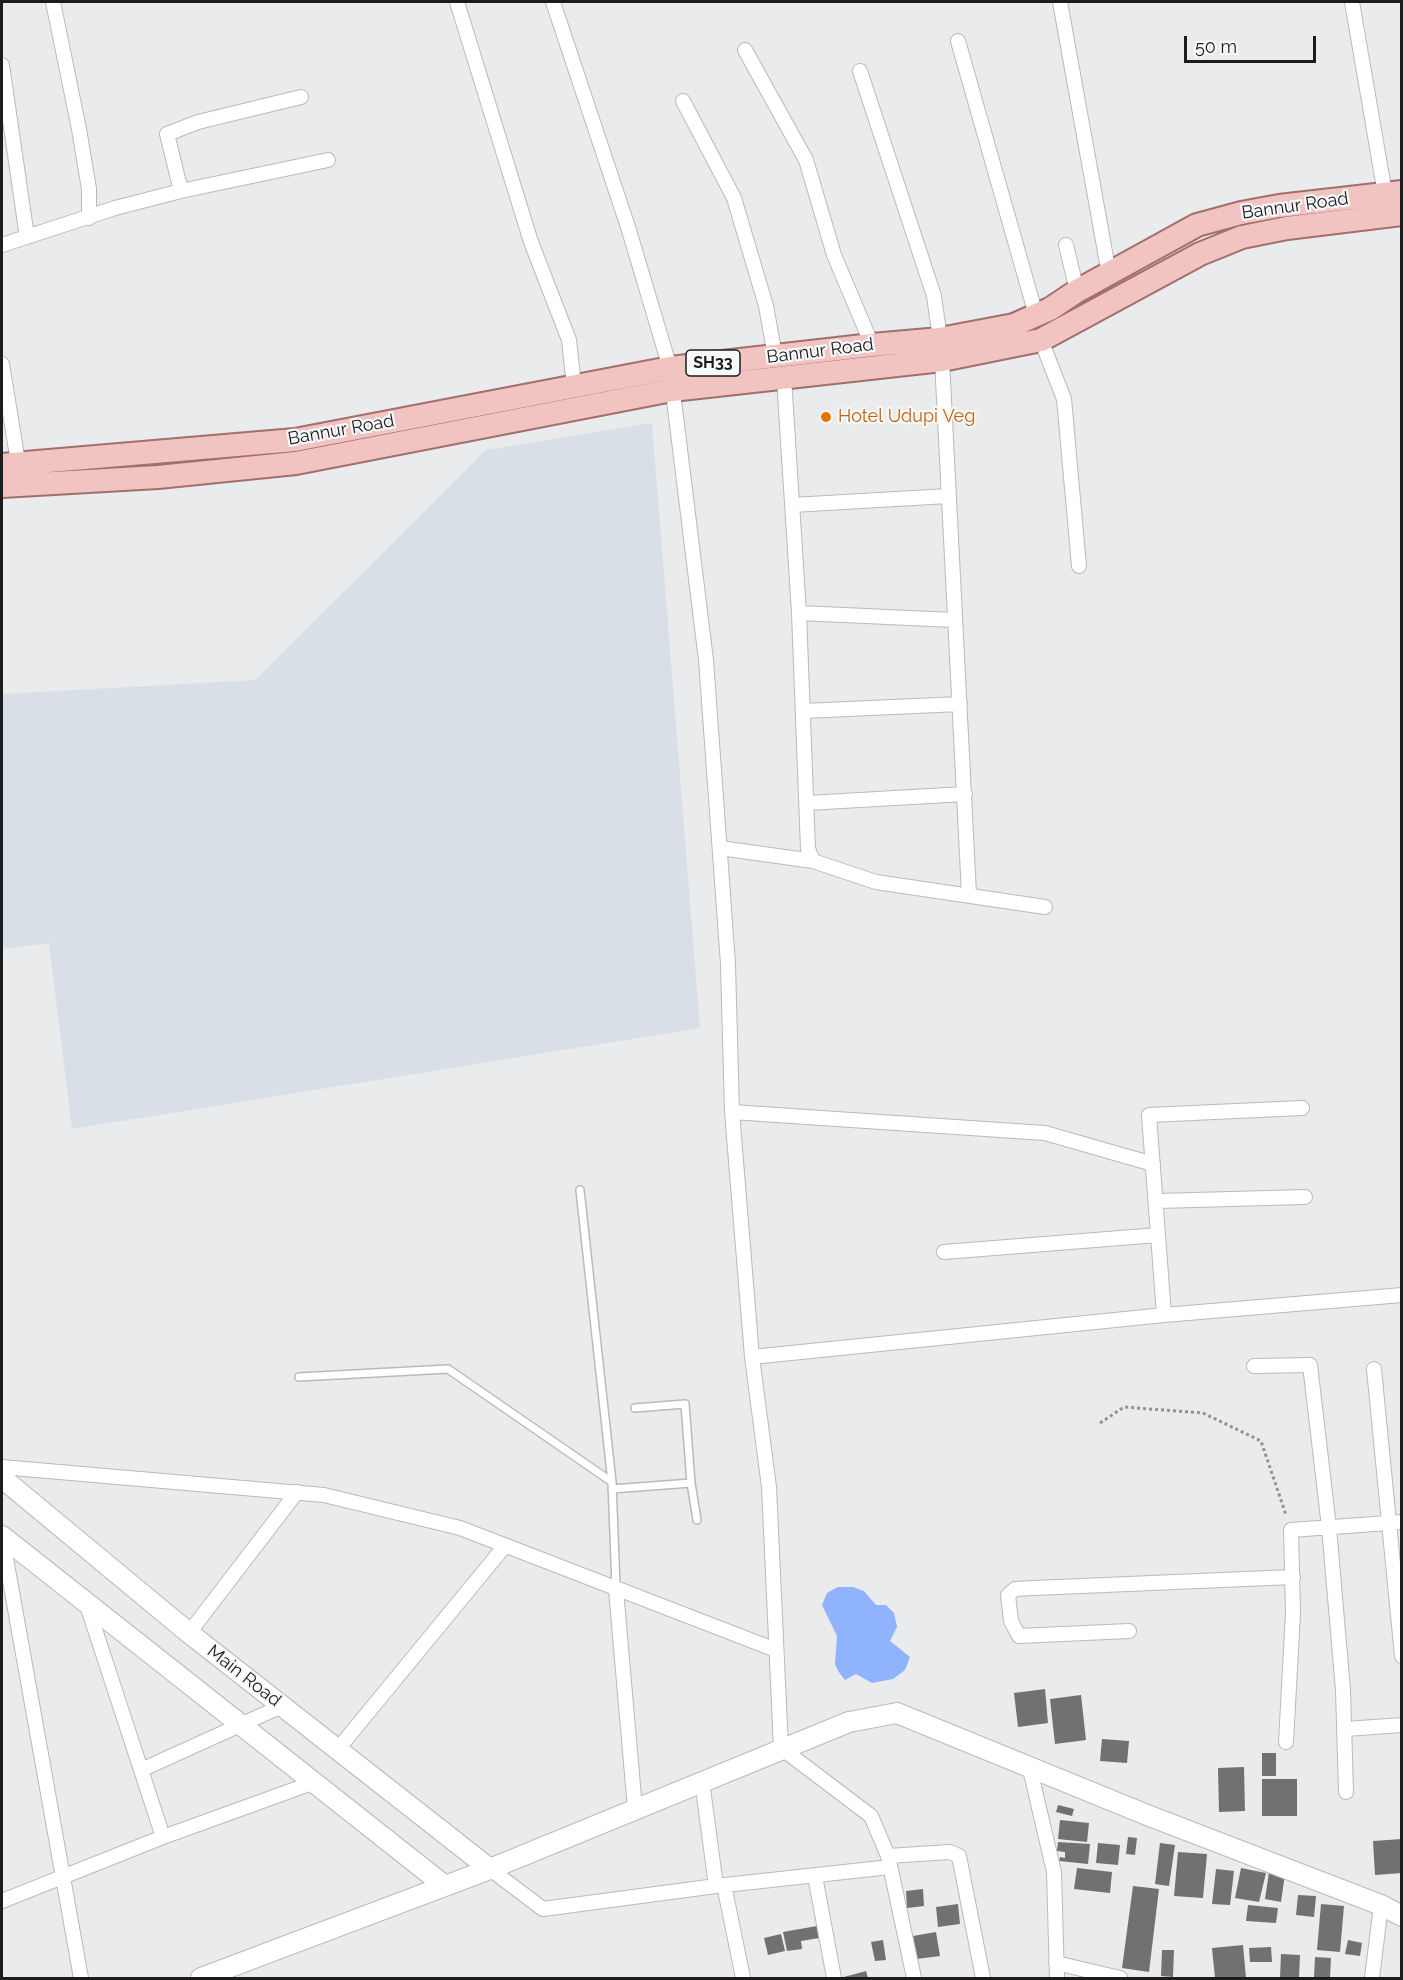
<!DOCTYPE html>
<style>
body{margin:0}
#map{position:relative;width:1403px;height:1980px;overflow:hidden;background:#eaebec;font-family:Raleway,sans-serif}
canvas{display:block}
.frame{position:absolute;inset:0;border:3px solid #1c1c1d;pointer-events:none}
.scale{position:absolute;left:1184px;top:36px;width:132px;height:27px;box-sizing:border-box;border:3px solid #1c1c1d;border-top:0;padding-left:8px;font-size:18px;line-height:21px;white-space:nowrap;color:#1c1c1d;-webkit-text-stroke:4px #f7f8f9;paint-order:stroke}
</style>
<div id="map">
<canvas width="1403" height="1980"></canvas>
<div class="frame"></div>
<div class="scale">50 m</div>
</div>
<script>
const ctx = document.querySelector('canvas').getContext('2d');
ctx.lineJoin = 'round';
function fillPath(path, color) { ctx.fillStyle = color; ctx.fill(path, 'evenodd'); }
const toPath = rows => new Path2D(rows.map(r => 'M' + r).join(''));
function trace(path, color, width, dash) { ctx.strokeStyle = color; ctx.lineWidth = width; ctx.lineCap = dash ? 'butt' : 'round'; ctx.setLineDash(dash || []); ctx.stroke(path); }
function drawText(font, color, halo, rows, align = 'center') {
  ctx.font = font + ' Raleway,sans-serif'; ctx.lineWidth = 4.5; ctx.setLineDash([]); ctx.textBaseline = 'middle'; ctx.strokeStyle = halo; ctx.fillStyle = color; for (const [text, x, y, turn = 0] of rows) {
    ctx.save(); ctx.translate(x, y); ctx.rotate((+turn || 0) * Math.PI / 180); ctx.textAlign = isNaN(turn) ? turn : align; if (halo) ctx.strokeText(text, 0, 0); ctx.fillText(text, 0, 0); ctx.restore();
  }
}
fillPath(toPath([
 [652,423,700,1028,72,1129,49,943,2,949,2,694,255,680,486,450]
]), '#d9dfe6');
fillPath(toPath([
 [838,1587,853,1587,864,1591,876,1605,886,1605,894,1613,897,1627,890,1641,910,1657,905,1670,893,1679,872,1683,856,1674,845,1680,838,1671,835,1664,837,1636,822,1605,827,1593]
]), '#90b3fd');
fillPath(toPath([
 [1045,1689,1048,1723,1018,1727,1014,1693],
 [1081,1695,1086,1740,1055,1744,1050,1699],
 [1102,1739,1129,1741,1127,1763,1100,1761],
 [1262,1753,1276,1753,1276,1776,1262,1776],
 [1244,1767,1245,1811,1219,1812,1218,1768],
 [1262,1779,1297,1779,1297,1816,1262,1816],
 [1058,1805,1074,1809,1072,1816,1056,1812],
 [1060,1820,1089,1823,1087,1842,1058,1839],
 [1128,1837,1137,1838,1135,1855,1126,1854],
 [1402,1839,1402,1873,1375,1875,1373,1841],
 [1058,1842,1090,1844,1088,1864,1059,1861,1060,1857,1065,1858,1065,1852,1057,1851],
 [1098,1843,1120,1845,1118,1865,1096,1863],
 [1160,1843,1175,1845,1169,1886,1155,1884],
 [1178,1852,1207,1854,1203,1898,1174,1896],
 [1077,1868,1112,1872,1110,1893,1074,1889],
 [1241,1868,1266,1873,1259,1902,1235,1898],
 [1216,1869,1234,1871,1230,1905,1212,1904],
 [1269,1872,1285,1874,1281,1902,1265,1899],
 [1133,1886,1159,1889,1149,1972,1122,1968],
 [923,1889,924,1906,907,1908,906,1891],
 [1298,1895,1316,1896,1314,1917,1296,1915],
 [958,1904,960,1924,938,1927,936,1907],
 [1321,1904,1344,1906,1340,1952,1317,1950],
 [1248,1905,1278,1908,1276,1923,1246,1921],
 [817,1926,819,1938,801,1941,802,1949,787,1951,783,1932],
 [936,1932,940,1956,917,1959,913,1936],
 [781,1934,785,1951,768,1955,764,1938],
 [883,1940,886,1960,875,1961,871,1942],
 [1348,1940,1362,1943,1360,1956,1345,1954],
 [1243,1945,1246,1978,1215,1978,1212,1948],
 [1271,1947,1272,1962,1250,1962,1249,1948],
 [1162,1950,1174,1950,1173,1977,1161,1976],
 [1281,1954,1300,1955,1299,1978,1280,1978],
 [1315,1957,1331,1958,1330,1978,1314,1978],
 [866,1971,868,1978,840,1978]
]), '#727170');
const lane = toPath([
 [580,1190,612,1482,616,1587],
 [299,1377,448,1369,612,1482],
 [691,1483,697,1520],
 [612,1489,691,1483,685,1404,635,1408]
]);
const street = toPath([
 [53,2,79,129,89,189,89,218],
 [457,2,531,242,569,340,574,386],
 [553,2,628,227,670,368,706,660,728,964,732,1112,752,1357,769,1487,781,1748,871,1816,888,1856,914,1978],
 [1060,2,1109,274],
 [1352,2,1385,194],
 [958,41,1036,315],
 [745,50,806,160,834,255,872,345],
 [2,65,27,237],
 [860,71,934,296,940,339],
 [683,101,734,198,766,306,775,356],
 [181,191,328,160],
 [2,245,115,208,181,191,167,134,198,122,301,97],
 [1066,245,1077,291],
 [1041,340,1064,399,1079,566],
 [942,360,969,894],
 [2,364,19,468],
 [784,378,799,613,808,849,813,861,876,882,1045,907],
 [792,505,948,496],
 [799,613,954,620],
 [803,711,960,704],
 [807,803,965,794],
 [720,848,813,861],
 [732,1112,1045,1133,1153,1164],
 [1157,1201,1305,1197],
 [944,1252,1158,1235],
 [1164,1315,1149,1115,1302,1108],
 [752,1357,1164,1315,1402,1295],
 [1254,1366,1310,1365,1329,1527,1343,1690,1346,1792],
 [1374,1369,1402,1656],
 [2,1467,324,1495,460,1528,776,1650],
 [2,1536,81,1978],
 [616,1590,635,1809],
 [86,1602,163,1837],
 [1129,1631,1019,1636,1011,1621,1008,1595,1015,1589,1034,1588,1293,1577],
 [189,1633,297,1492],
 [1346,1729,1402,1725],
 [1286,1742,1293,1613,1291,1530,1402,1522],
 [338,1749,504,1547],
 [1029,1765,1054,1872,1057,1978],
 [141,1770,282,1706],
 [702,1781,716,1886],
 [888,1856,950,1852,959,1856,983,1978],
 [490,1869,543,1909,716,1886,890,1867],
 [815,1876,834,1978],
 [724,1885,743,1978],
 [2,1901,163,1837,315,1782],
 [1056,1963,1120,1978],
 [1372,1978,1381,1905]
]);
const secondary = toPath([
 [2,1478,189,1633,490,1869],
 [2,1536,445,1886],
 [201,1978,490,1869,849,1722,897,1713,1147,1815,1381,1905,1402,1916]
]);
const primary = toPath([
 [2,465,295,440,670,368,872,345,940,339,1014,325,1050,309,1077,291,1197,225,1241,213,1279,206,1402,192],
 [2,486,158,477,296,463,672,390,942,360,1041,340,1200,254,1242,237,1287,228,1402,214]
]);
trace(lane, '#b9babb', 10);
trace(street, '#b9babb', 16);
trace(secondary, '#b9babb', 22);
trace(primary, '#a16f6d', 26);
trace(toPath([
 [1100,1423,1124,1407,1203,1413,1261,1441,1286,1515]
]), '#929293', 3, [3, 3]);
trace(lane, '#fff', 7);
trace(street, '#fff', 14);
trace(secondary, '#fff', 20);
trace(primary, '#f1c3c1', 22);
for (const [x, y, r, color] of [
 [826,417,6,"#e8710a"]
]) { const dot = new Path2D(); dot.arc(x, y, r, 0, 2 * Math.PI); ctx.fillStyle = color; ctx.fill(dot); trace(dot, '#f7f8f9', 2); }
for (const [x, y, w] of [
 [713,363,54]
]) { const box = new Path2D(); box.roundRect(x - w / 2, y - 13, w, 26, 4.5); ctx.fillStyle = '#f7f8f9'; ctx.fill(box); trace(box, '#1c1c1d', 1.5); }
drawText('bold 16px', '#1c1c1d', null, [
 ["SH33",713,363]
]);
drawText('18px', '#1c1c1d', '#f7f8f9', [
 ["Bannur Road",1295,206,-8],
 ["Bannur Road",820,351,-7],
 ["Bannur Road",341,430,-10],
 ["Main Road",244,1676,38]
]);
drawText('18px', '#c56008', '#f7f8f9', [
 ["Hotel Udupi Veg",838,417]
], 'left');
</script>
